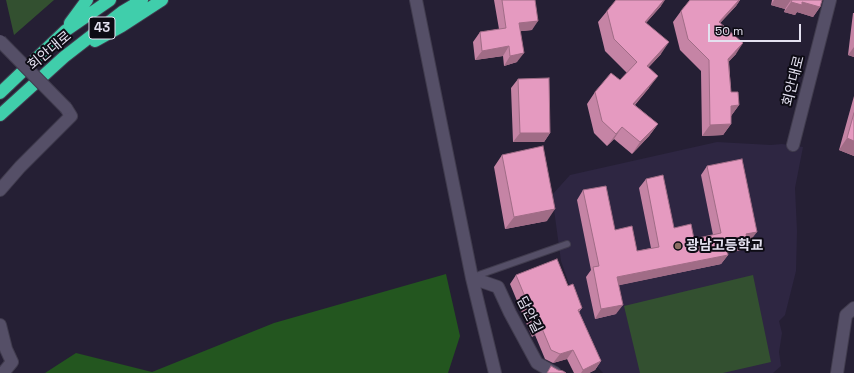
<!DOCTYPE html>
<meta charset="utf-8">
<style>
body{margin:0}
#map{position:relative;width:854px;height:373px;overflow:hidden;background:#251f34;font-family:"Space Grotesk",sans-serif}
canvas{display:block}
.scale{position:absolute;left:708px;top:24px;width:93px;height:18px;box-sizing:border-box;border:2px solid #e4e1f0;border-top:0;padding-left:5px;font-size:12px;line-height:14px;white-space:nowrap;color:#e4e1f0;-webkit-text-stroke:3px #0d0b14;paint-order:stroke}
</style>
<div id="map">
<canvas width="854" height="373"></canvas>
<div class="scale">50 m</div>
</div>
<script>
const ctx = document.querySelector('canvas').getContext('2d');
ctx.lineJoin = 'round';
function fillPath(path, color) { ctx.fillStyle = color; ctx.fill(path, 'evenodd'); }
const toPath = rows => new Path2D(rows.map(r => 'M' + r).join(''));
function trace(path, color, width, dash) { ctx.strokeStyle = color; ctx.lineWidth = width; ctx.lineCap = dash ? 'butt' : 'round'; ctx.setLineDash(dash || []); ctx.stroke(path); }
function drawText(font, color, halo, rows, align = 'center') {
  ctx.font = font + ' "Space Grotesk","Noto Sans KR",sans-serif'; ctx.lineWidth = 4; ctx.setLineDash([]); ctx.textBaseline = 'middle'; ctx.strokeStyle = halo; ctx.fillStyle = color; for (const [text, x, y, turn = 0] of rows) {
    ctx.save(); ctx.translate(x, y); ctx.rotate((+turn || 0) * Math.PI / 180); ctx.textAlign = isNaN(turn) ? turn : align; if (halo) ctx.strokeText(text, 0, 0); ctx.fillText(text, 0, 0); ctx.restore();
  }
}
fillPath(toPath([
 [717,142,771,145,782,144,803,147,795,188,797,231,796,271,785,315,779,321,782,333,779,352,781,366,773,373,603,373,587,355,577,307,561,261,552,195,570,175]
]), '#2e2642');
fillPath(toPath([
 [6,0,54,0,14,35],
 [753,275,771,362,723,373,640,373,624,306]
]), '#335030');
fillPath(toPath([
 [446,274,460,336,448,373,45,373,76,353,152,372,274,323]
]), '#23561f');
const lane = toPath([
 [473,277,567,244]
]);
const street = toPath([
 [416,0,472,278,495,373],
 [793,145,830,0],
 [0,190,20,167,71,116,66,108],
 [472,278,498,287,510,313,537,363,555,373],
 [0,325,6,349,12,362,3,373],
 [837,373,846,315,854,308]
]);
const highway = toPath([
 [70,23,87,0],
 [95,41,122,26,162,0],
 [0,93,65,31,110,0],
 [0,115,64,57,122,12,142,0]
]);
trace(lane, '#413c4e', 8);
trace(street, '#413c4e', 14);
trace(highway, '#413c4e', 14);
trace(lane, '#554f67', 6);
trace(street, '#554f67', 12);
trace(highway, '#40ceab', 12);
const streetBridge = toPath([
 [0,41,66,108]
]);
trace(streetBridge, '#413c4e', 14, []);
trace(streetBridge, '#554f67', 12);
fillPath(toPath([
 [494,0,535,0,532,30,521,31,517,62,504,66,503,56,475,60,473,42,480,32,499,29],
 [690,0,740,0,736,6,720,23,736,54,729,61,731,92,739,105,731,116,731,124,723,135,702,136,701,71,680,50,673,22,681,11],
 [772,0,822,0,820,7,813,17,797,12,795,15,784,12,785,9,771,5],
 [661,6,646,23,661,54,648,68,649,88,635,105,658,124,649,136,632,154,614,139,607,146,594,133,587,104,595,92,620,80,627,73,605,51,598,22,607,11],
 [853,13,854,13,854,57,848,55],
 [518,79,550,133,544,142,513,142,511,88],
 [854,96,854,156,839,150],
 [502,155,547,221,505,229,494,167],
 [707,166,750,241,747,242,741,250,727,253,728,255,721,264,619,285,616,314,595,319,586,277,591,270,577,200,583,190,615,230,637,251,651,248,639,188,646,179,674,228,694,239,713,235,701,175],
 [516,275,568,286,582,308,579,312,601,361,595,370,589,373,574,373,567,359,553,363,545,359,535,335,532,337,510,284]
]), '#c584a5');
fillPath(toPath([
 [664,0,665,0,661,6,636,34,645,22],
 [739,0,740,0,736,6,711,33,719,22],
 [774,0,791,0,785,9,771,5],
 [791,2,802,2,820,7,813,17,797,12,795,15,784,12],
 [538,21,532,30,513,32,519,23],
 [669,42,661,54,638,78,647,66],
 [743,43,736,54,721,70,728,59],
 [509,46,503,56,475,60,482,51],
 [854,47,854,57,848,55],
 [524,53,517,62,504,66,510,56],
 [658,76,649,88,625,115,633,104],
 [739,105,731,116,731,106],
 [658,124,649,136,632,154,640,142],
 [731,124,723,135,702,136,710,125],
 [622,127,614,139,607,146,616,134],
 [520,133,550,133,544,142,513,142],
 [847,138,854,141,854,156,839,150],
 [555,209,547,221,505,229,514,217],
 [757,232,750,241,747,242,741,250,719,255,726,245,746,234],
 [728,255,721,264,611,287,617,277],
 [623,305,616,314,595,319,601,309],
 [541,326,535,335,532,337,538,328],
 [573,350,567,359,553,363,560,354],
 [601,361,595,370,589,373,581,373,583,370]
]), '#a06c86');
const building = toPath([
 [502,0,535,0,538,21,519,23,524,53,510,56,509,46,482,51,480,32,506,28,502,0],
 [616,0,664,0,645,22,669,42,647,66,658,76,633,104,658,124,640,142,622,127,616,134,602,121,595,92,611,73,620,80,637,62,614,39,607,11,616,0],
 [690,0,739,0,719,22,743,43,728,59,731,92,738,92,739,105,731,106,731,124,710,125,709,60,688,39,681,11,690,0],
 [792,0,822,0,820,7,802,2,802,5,791,2,792,0],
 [549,78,550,133,520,133,518,79,549,78],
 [854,113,854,141,847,138,854,113],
 [543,146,555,209,514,217,502,155,543,146],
 [742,159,757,232,746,234,748,241,726,245,728,255,617,277,623,305,601,309,593,267,599,266,583,190,606,186,615,230,632,226,637,251,659,247,646,179,663,175,674,228,691,224,694,239,721,233,707,166,742,159],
 [557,259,568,286,573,284,582,308,578,310,601,361,583,370,573,350,560,354,551,350,541,326,538,328,516,275,557,259],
 [551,366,558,370,563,371,566,373,547,373,551,366]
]);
fillPath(building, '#e59ac0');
trace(building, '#a06c86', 1);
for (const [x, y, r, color] of [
 [678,246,4,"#8d6e63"]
]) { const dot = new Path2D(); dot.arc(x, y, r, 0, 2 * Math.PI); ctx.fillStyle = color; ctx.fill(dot); trace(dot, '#0d0b14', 1.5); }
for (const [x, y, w] of [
 [102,28,26]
]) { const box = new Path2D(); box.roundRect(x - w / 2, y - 11, w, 22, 3); ctx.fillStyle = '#0d0b14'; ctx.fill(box); trace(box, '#e4e1f0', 1); }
drawText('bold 13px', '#e4e1f0', null, [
 ["43",102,28]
]);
drawText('14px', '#e4e1f0', '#0d0b14', [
 ["회안대로",50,51,-40],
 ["회안대로",794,81,-76],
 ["담안길",529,315,63]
]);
drawText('bold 14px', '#e4e1f0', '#0d0b14', [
 ["광남고등학교",686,246]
], 'left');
</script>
